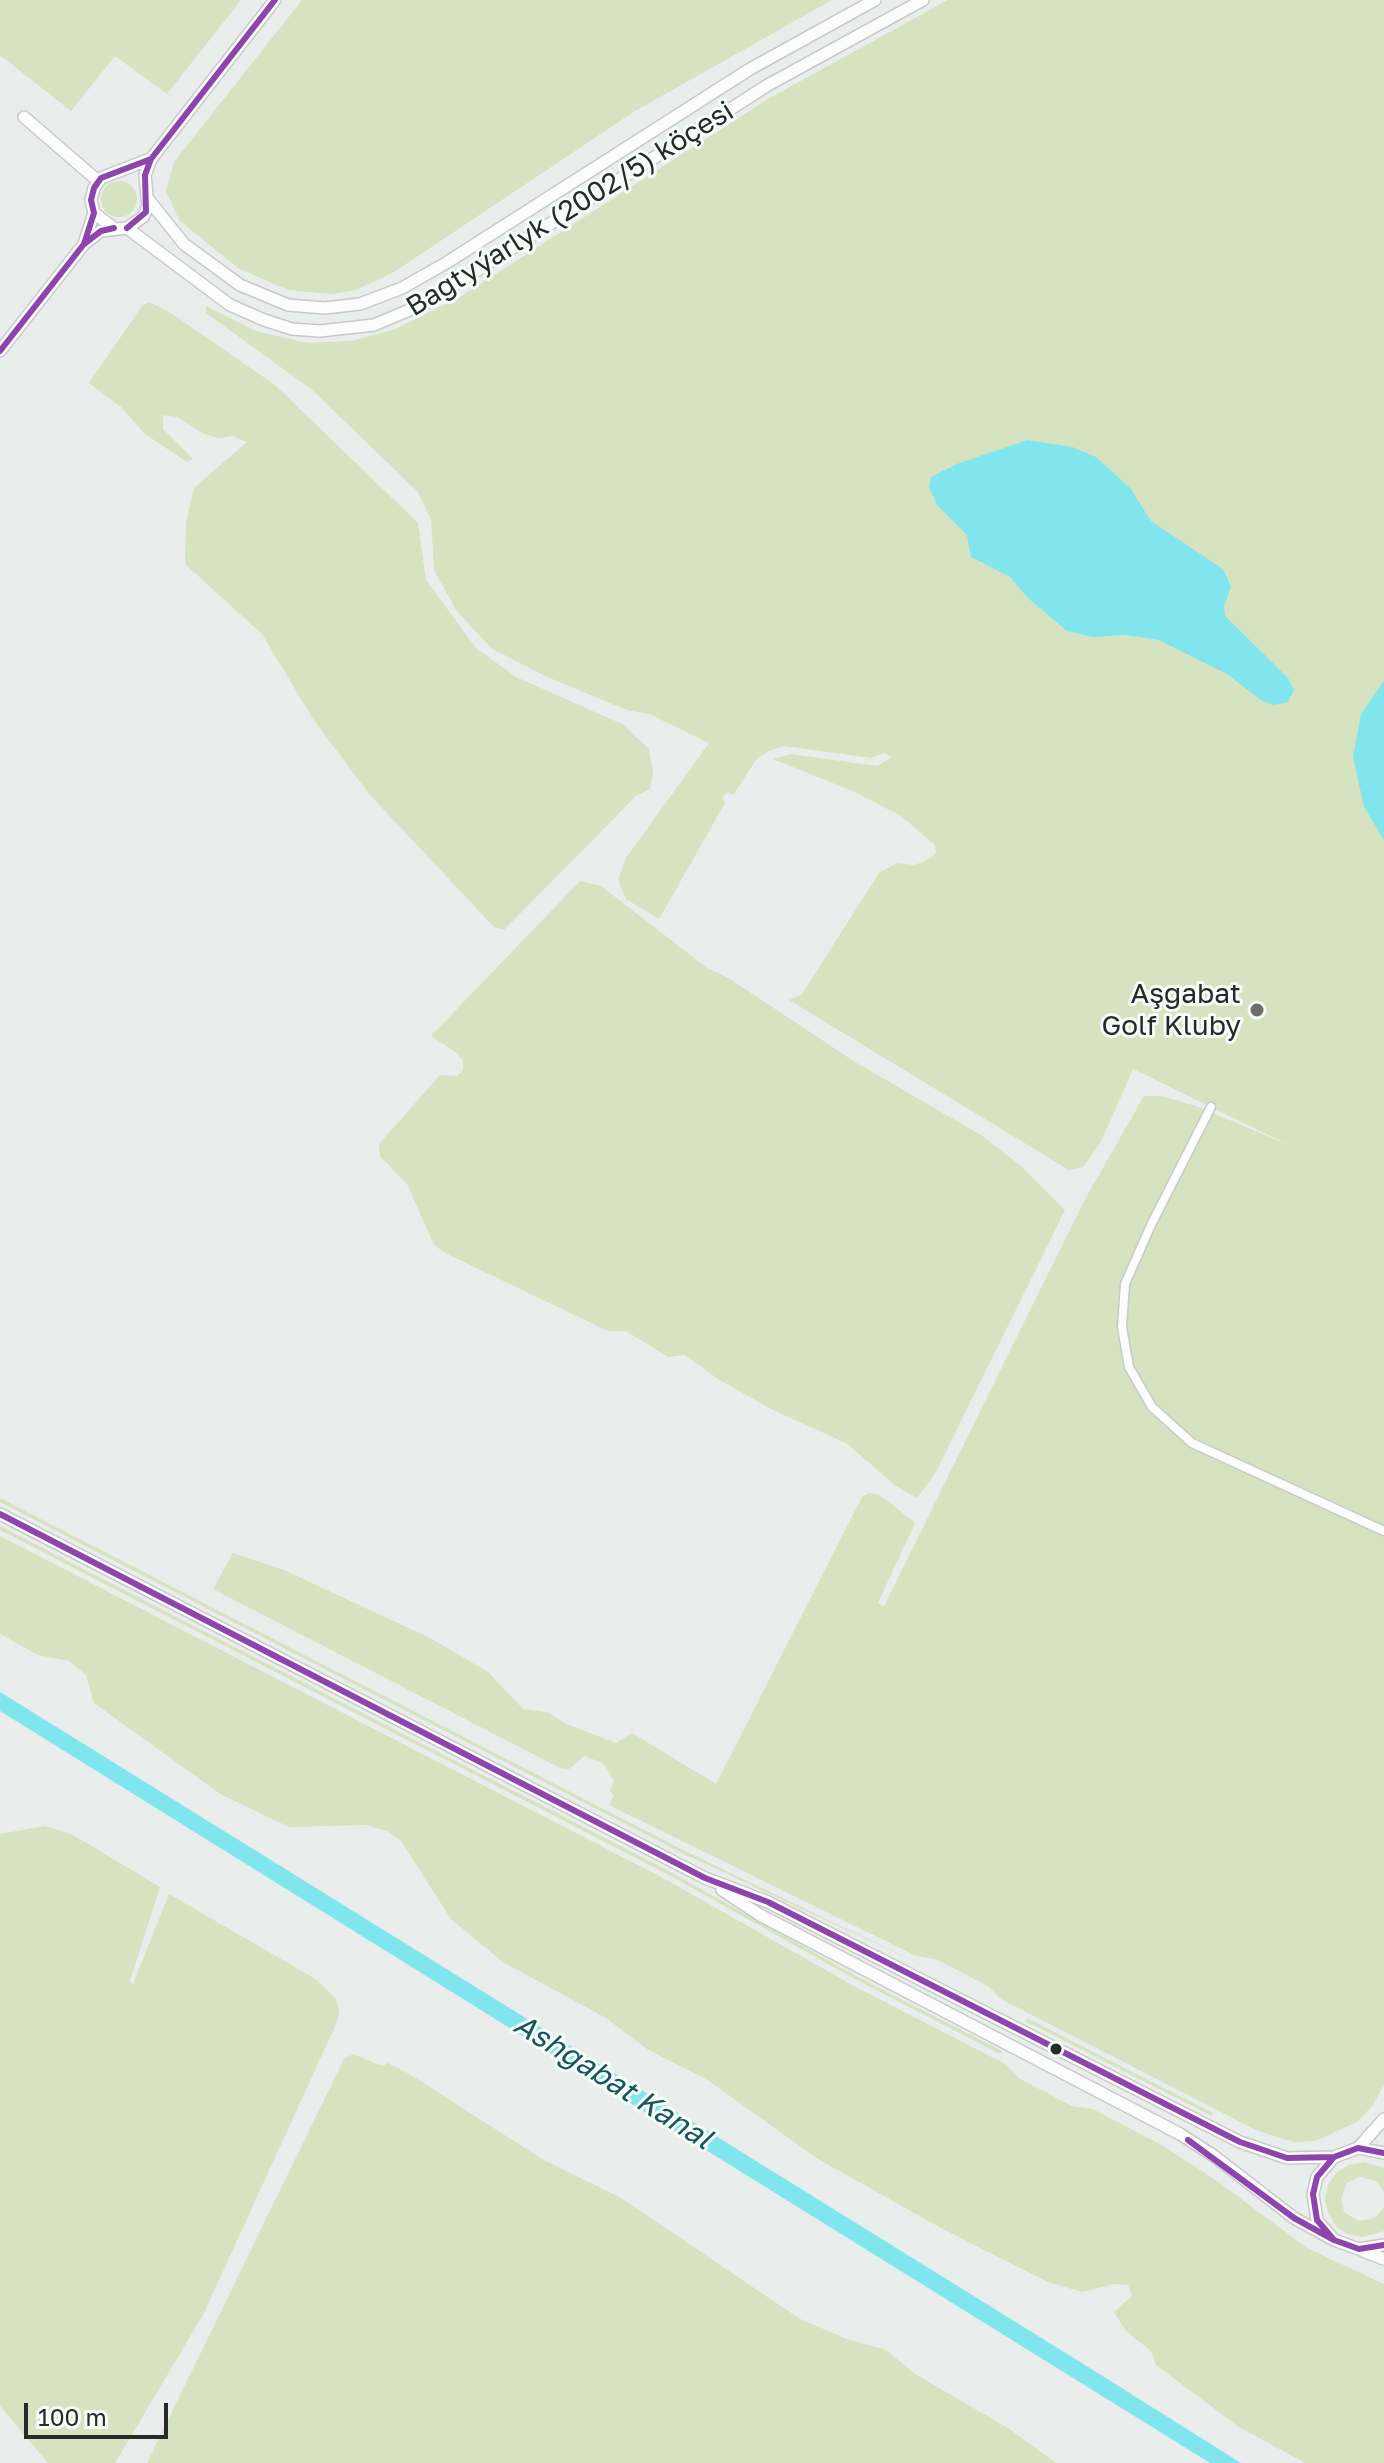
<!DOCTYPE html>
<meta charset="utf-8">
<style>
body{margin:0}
#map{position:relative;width:1384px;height:2463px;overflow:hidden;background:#e9edeb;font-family:"Golos Text",sans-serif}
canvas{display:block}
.scale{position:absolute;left:24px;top:2403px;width:144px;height:36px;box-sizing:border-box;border:4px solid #272a28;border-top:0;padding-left:10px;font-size:24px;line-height:28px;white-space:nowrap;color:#272a28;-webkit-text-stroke:6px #f4fdf8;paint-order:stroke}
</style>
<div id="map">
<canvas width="1384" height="2463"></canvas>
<div class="scale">100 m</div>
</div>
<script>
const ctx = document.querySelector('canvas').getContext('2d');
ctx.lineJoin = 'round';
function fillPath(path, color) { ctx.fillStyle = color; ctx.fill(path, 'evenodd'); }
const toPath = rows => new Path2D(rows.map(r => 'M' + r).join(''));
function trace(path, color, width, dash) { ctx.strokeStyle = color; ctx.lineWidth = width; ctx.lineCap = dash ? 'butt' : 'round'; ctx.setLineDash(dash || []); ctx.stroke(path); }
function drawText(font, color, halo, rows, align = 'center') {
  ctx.font = font + ' "Golos Text",sans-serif'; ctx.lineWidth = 6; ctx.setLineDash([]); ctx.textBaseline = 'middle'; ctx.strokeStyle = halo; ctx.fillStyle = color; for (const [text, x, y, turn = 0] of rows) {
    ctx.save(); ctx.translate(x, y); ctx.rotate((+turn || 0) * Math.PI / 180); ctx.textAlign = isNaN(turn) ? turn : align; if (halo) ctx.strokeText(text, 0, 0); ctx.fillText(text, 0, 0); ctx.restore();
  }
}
fillPath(toPath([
 [0,0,241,0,167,94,115,56,71,111,0,55],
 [302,0,832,0,635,111,394,272,356,290,331,294,288,290,238,268,179,220,166,191,174,162],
 [948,0,1384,0,1384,2085,1373,2105,1357,2122,1315,2141,1293,2142,1258,2131,1001,1999,988,1986,936,1959,916,1956,609,1805,614,1796,610,1790,614,1780,603,1763,584,1756,569,1769,560,1768,213,1589,233,1553,284,1570,432,1639,488,1672,523,1709,547,1712,566,1724,616,1743,632,1733,716,1784,862,1497,869,1493,880,1495,915,1523,878,1603,884,1606,1084,1201,1144,1096,1161,1096,1196,1106,1289,1145,1133,1069,1101,1142,1083,1167,1069,1170,789,1000,802,994,879,873,897,863,914,865,926,861,936,854,935,845,901,816,855,792,773,759,791,754,877,766,892,757,885,753,871,758,785,746,768,751,756,760,733,795,727,792,722,798,725,803,659,919,626,899,618,880,626,858,709,743,649,714,627,710,545,676,491,648,456,610,434,570,431,519,418,492,311,389,206,313,206,306,256,331,307,343,351,341,393,330,460,297,768,99],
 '101 199a18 18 0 1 1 36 0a18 18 0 1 1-36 0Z',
 [149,302,171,313,275,385,418,523,426,580,476,648,516,677,622,724,649,749,653,773,650,789,636,796,504,930,494,927,370,795,313,719,262,634,185,564,186,523,194,488,247,442,232,436,218,438,204,434,177,417,163,415,163,429,193,459,187,462,145,434,121,407,89,383,142,306],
 [580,881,601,886,707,968,730,979,855,1062,981,1135,1021,1166,1065,1210,936,1472,917,1498,896,1486,846,1443,773,1410,718,1379,685,1355,668,1357,626,1331,608,1331,445,1253,434,1245,407,1184,380,1156,379,1144,440,1075,457,1076,463,1070,463,1061,457,1053,431,1036],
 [0,1498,683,1850,930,1969,682,1853,0,1502],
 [0,1526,669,1871,856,1976,1002,2051,1000,2054,855,1979,667,1874,0,1530],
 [0,1536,665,1879,852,1985,1005,2064,1020,2079,1072,2106,1093,2109,1165,2147,1217,2181,1307,2248,1384,2284,1384,2463,1305,2463,1239,2427,1156,2365,1151,2351,1126,2331,1114,2312,1132,2296,1128,2285,1114,2284,1082,2292,1048,2282,941,2228,818,2159,709,2081,647,2049,606,2018,503,1962,451,1919,401,1841,387,1831,366,1825,289,1827,222,1795,94,1703,86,1675,69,1661,38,1655,0,1634],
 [45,1826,73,1835,160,1887,130,1981,133,1984,169,1894,317,1980,336,1999,339,2011,337,2022,203,2315,115,2463,48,2463,0,2406,0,1834],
 [1027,2018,1213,2113,1212,2116,1025,2021],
 [353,2054,382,2066,388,2063,411,2075,542,2159,621,2198,800,2319,847,2339,886,2350,915,2374,1008,2428,1056,2463,147,2463,344,2059],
 [1364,2162,1384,2168,1384,2192,1376,2181,1359,2177,1347,2183,1341,2199,1344,2212,1358,2221,1375,2218,1384,2207,1384,2231,1363,2237,1348,2234,1336,2226,1328,2213,1325,2199,1328,2185,1337,2172,1349,2165]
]), '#d5e3c0');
fillPath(toPath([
 [1027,440,1072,447,1096,457,1130,488,1151,521,1223,569,1231,587,1224,606,1225,616,1288,678,1294,690,1288,702,1274,705,1262,701,1227,674,1159,640,1126,635,1093,637,1067,631,1028,598,1010,577,971,557,967,535,937,505,929,487,931,477,957,464],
 [1384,681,1384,840,1364,807,1353,757,1361,714],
 [0,1692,1093,2370,1241,2463,1210,2463,751,2178,0,1711]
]), '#81e5ee');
const street = toPath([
 [1211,1107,1151,1225,1125,1284,1122,1327,1129,1367,1152,1407,1192,1443,1384,1531]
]);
const secondary = toPath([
 [24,117,98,181],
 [148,199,184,244,240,285,288,305,325,308,360,304,402,288,446,263,750,69,875,0],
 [94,213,84,244,101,231,127,228,143,217,148,206,145,175,151,159,275,0],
 [114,228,94,213,91,200,94,188,101,178,150,159],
 [127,228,230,305,264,320,292,329,320,331,374,325,426,303,768,85,923,0],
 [0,351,84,244],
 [0,1514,705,1878,768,1902,1240,2142,1287,2158,1334,2157],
 [722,1890,760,1915,1180,2134,1214,2156,1294,2218,1334,2240],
 [1358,2148,1384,2119],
 [1384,2153,1358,2148,1334,2157,1317,2177,1313,2194,1317,2220,1334,2240,1359,2249,1384,2245],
 [1363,2251,1384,2259]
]);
trace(street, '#c7cac8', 11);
trace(secondary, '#c7cac8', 14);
trace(street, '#fcfcfc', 8);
trace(secondary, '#fcfcfc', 11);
trace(toPath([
 [114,228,101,231,84,244,94,213,91,200,94,188,101,178,151,159],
 [127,228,146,212,145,175,151,159,275,0],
 [0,351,84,244],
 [0,1514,705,1878,768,1902,1240,2142,1287,2158,1334,2157],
 [1188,2140,1294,2218,1334,2240],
 [1384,2153,1358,2148,1334,2157,1317,2177,1313,2194,1317,2220,1334,2240,1359,2249,1384,2245]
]), '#8e44ad', 6);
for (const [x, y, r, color] of [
 [1257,1010,8,"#6b6e6c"],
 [1056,2049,7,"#272a28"]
]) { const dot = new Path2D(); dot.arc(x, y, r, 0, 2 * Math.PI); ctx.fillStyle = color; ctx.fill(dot); trace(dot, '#f4fdf8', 3); }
drawText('28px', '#272a28', '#f4fdf8', [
 ["Bagtyýarlyk (2002/5) köçesi",570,209,-32]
]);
drawText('28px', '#272a28', '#f4fdf8', [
 ["Aşgabat",1241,994],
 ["Golf Kluby",1241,1026]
], 'right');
drawText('italic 30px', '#1a555b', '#f4fdf8', [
 ["Ashgabat Kanal",613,2082,32]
]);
</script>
